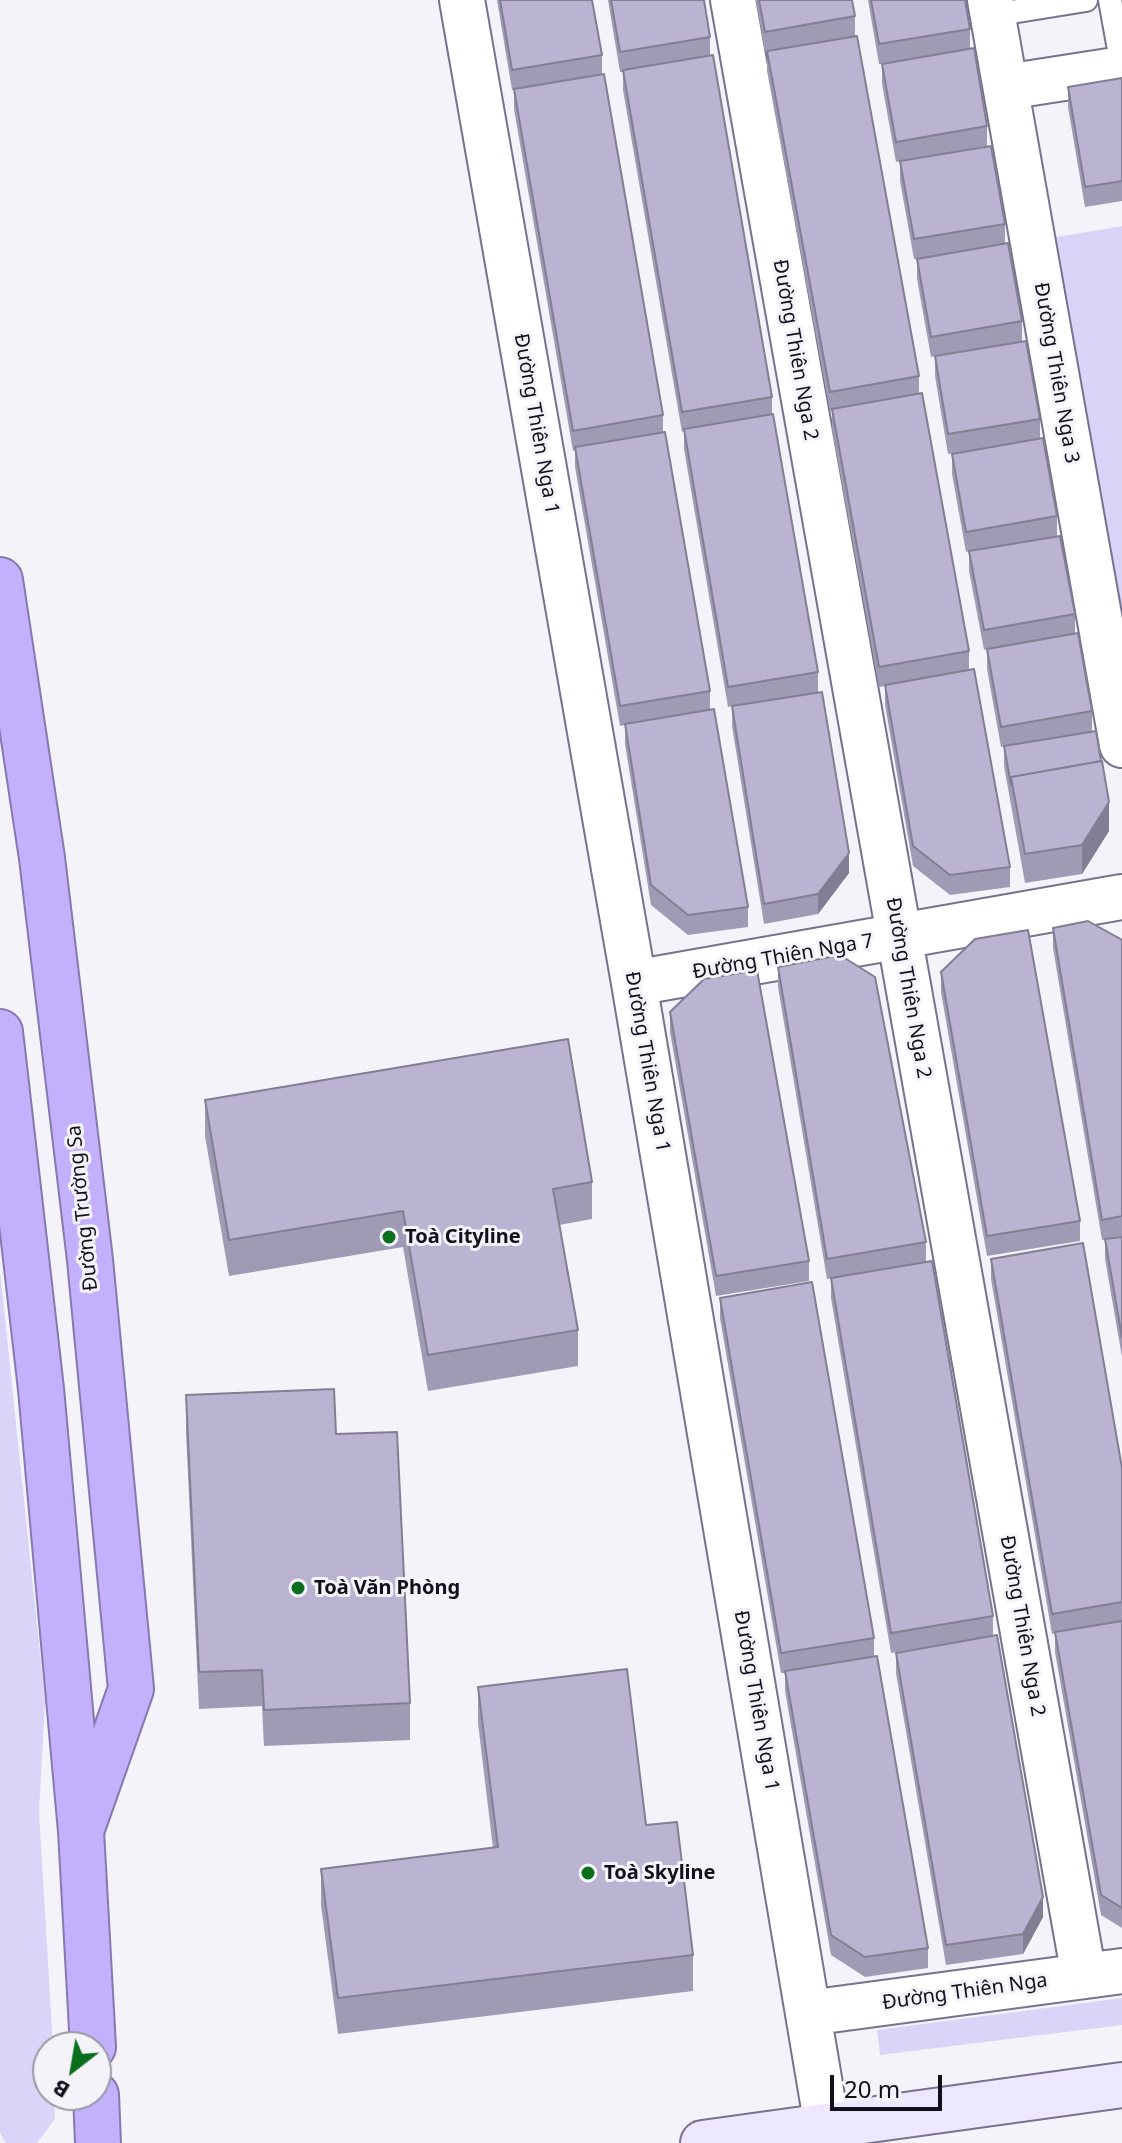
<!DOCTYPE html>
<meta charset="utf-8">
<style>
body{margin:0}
#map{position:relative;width:1122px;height:2143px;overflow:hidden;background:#f4f3fa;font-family:"Noto Sans",sans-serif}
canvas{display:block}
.north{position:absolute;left:32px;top:2031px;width:80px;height:80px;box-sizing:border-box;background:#f4f3fa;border:2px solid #9a98a1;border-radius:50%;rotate:211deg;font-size:22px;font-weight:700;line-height:32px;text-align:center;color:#13101b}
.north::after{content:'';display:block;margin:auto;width:28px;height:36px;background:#0b6e1c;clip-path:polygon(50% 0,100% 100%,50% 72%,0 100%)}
.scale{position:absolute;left:830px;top:2075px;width:112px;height:36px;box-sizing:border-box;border:4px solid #13101b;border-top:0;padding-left:10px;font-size:24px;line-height:28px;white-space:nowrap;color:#13101b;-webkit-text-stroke:6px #f4f3fa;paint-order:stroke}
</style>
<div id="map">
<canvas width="1122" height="2143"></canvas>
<div class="north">B</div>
<div class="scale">20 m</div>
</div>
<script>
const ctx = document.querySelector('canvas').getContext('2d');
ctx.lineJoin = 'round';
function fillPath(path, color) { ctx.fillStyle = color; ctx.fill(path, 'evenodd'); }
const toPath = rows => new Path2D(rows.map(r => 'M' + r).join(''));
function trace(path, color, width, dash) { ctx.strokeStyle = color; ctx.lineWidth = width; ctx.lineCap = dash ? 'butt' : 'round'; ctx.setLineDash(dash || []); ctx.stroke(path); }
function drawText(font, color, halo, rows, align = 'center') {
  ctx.font = font + ' "Noto Sans",sans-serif'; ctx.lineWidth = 6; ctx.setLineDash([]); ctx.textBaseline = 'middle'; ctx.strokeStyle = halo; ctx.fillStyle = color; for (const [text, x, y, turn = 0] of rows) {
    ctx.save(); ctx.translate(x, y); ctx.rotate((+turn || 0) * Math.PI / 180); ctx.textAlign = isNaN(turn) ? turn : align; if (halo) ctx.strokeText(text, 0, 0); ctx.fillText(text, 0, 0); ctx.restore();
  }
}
fillPath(toPath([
 [1122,226,1122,745,1033,241],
 [0,1270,45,1702,39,1812,53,2047,48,2047,48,2095,54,2095,55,2119,37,2143,6,2143,0,2133],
 [1122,1998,1122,2025,880,2055,877,2030]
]), '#dbd4f9');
const lane = toPath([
 [1110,0,1122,66],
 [993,15,1086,0]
]);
const street = toPath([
 [462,0,634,983,827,2126],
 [733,0,1084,1976],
 [990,0,1122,745],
 [1006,87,1122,69],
 [634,983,1122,897],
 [808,2013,1122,1971]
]);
const secondary = toPath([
 [703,2143,1122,2085]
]);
const highway = toPath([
 [0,580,42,858,90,1260,131,1689,81,1831],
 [0,1032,41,1389,81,1831,93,2047],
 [96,2095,98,2143]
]);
trace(lane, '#78728e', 26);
trace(street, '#78728e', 48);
trace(secondary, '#78728e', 48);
trace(highway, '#8579ae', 48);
trace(lane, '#fff', 22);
trace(street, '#fff', 44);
trace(secondary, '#ede8fe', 44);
trace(highway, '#c3b1fd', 44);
fillPath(toPath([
 [497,0,592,0,602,55,602,75,663,415,663,433,710,691,710,710,748,907,748,927,688,935,651,905,625,744,625,725,620,726,575,467,575,450,573,451,514,109,514,89,523,88,512,90],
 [608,0,704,0,710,37,710,56,772,397,772,414,818,672,818,692,849,873,818,914,764,924,732,726,732,706,728,707,684,449,684,431,682,432,623,90,623,72,620,72],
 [756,0,852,0,855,16,855,36,919,376,919,393,969,651,969,669,1010,867,1010,887,950,895,913,866,885,705,885,686,879,687,832,429,832,411,830,412,767,71,767,52,765,52],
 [868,0,965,0,970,29,970,49,987,126,987,146,896,162,882,84,882,64,879,64],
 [1122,78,1122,201,1085,207,1068,107,1068,87],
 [900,161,1005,224,1005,244,1022,321,1022,341,1040,419,1040,439,948,454,935,376,935,356,931,357,917,279,917,259,914,259,900,181],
 [952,454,1057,516,1057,536,1075,614,1075,634,1092,711,1092,731,1109,831,1082,874,1025,883,1004,766,1004,746,1001,747,987,669,987,649,984,650,969,571,969,551,966,552,952,474],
 [1053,928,1122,940,1122,1236,1102,1240,1053,948],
 [778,967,926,1242,926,1262,827,1279,778,987],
 [941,972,1080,1221,1080,1241,987,1256,941,992],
 [670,1012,809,1261,809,1281,716,1296,670,1032],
 [205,1100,592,1182,592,1219,559,1225,578,1330,578,1366,428,1391,403,1247,229,1276,205,1136],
 [1122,1237,1122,1357,1105,1259,1105,1239],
 [991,1259,1122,1468,1122,1928,1101,1915,1055,1652,1055,1633,1052,1634,991,1279],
 [831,1278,993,1616,993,1636,1043,1917,1023,1954,946,1965,896,1673,896,1653,964,1641,891,1653,831,1298],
 [720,1298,874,1638,874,1657,928,1948,928,1968,865,1977,831,1955,785,1691,785,1673,781,1673,720,1318],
 [186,1395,336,1434,410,1703,410,1740,264,1746,262,1706,199,1709,186,1432],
 [478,1687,646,1825,693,1955,693,1991,338,2034,321,1905,321,1869,493,1848,478,1723]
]), '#a09bb5');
fillPath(toPath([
 [1109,802,1109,831,1082,874,1082,845],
 [849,853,849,873,818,914,818,894],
 [1043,1897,1043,1917,1023,1954,1023,1934]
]), '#827e93');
const building = toPath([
 [500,0,592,0,602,55,512,70,500,0],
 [611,0,704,0,710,37,620,52,611,0],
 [759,0,852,0,855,16,765,32,759,0],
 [871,0,965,0,970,29,879,44,871,0],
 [857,36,919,376,830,392,767,51,857,36],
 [974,48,987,126,896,142,882,64,974,48],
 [713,55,772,397,682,412,623,70,713,55],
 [604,74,663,415,573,431,514,89,604,74],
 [1122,78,1122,181,1085,187,1068,87,1122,78],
 [991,146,1005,224,914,239,900,161,991,146],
 [1008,243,1022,321,931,337,917,259,1008,243],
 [1026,341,1040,419,948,434,935,356,1026,341],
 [922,393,969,651,879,667,832,409,922,393],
 [773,414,818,672,728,687,684,429,773,414],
 [665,432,710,691,620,706,575,447,665,432],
 [1043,438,1057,516,966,532,952,454,1043,438],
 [1060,536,1075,614,984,630,969,551,1060,536],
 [1078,633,1092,711,1001,727,987,649,1078,633],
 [974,669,1010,867,950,875,913,846,885,685,974,669],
 [822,692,849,853,818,894,764,904,732,706,822,692],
 [714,709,748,907,688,915,651,885,625,724,714,709],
 [1096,731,1101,761,1011,777,1011,785,1004,746,1096,731],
 [1102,761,1109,802,1082,845,1025,854,1011,777,1102,761],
 [1088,921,1122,940,1122,1216,1102,1220,1053,928,1088,921],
 [1028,930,1080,1221,987,1236,941,972,975,939,1028,930],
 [840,955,875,977,926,1242,827,1259,778,967,840,955],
 [757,970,809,1261,716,1276,670,1012,704,979,757,970],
 [568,1039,592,1182,553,1189,578,1330,428,1355,403,1211,229,1240,205,1100,568,1039],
 [1122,1237,1122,1337,1105,1239,1122,1237],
 [1083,1243,1122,1468,1122,1602,1052,1614,991,1259,1083,1243],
 [932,1261,993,1616,891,1633,831,1278,932,1261],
 [812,1282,874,1638,781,1653,720,1298,812,1282],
 [334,1389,336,1434,397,1432,410,1703,264,1710,262,1670,199,1672,186,1395,334,1389],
 [1122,1621,1122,1908,1101,1895,1055,1632,1122,1621],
 [997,1635,1043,1897,1023,1934,946,1945,896,1653,997,1635],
 [877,1656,928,1948,865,1957,831,1935,785,1671,877,1656],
 [627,1669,646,1825,677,1822,693,1955,338,1998,321,1869,498,1847,478,1687,627,1669]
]);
fillPath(building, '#bab4d2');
trace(building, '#827e93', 2);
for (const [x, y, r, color] of [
 [389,1237,8,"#0b6e1c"],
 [298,1588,8,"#0b6e1c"],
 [588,1873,8,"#0b6e1c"]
]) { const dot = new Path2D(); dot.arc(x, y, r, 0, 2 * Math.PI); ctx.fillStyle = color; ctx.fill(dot); trace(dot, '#f4f3fa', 3); }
drawText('20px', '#13101b', '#f4f3fa', [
 ["Đường Thiên Nga 2",795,350,80],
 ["Đường Thiên Nga 3",1056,373,80],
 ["Đường Thiên Nga 1",536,424,80],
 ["Đường Thiên Nga 7",783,957,-10],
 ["Đường Thiên Nga 2",908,988,80],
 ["Đường Thiên Nga 1",647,1062,80],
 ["Đường Trường Sa",83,1208,-96],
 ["Đường Thiên Nga 2",1022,1626,80],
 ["Đường Thiên Nga 1",756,1701,80],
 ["Đường Thiên Nga",965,1992,-8]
]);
drawText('bold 20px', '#13101b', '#f4f3fa', [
 ["Toà Cityline",405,1237],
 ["Toà Văn Phòng",314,1588],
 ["Toà Skyline",604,1873]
], 'left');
</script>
